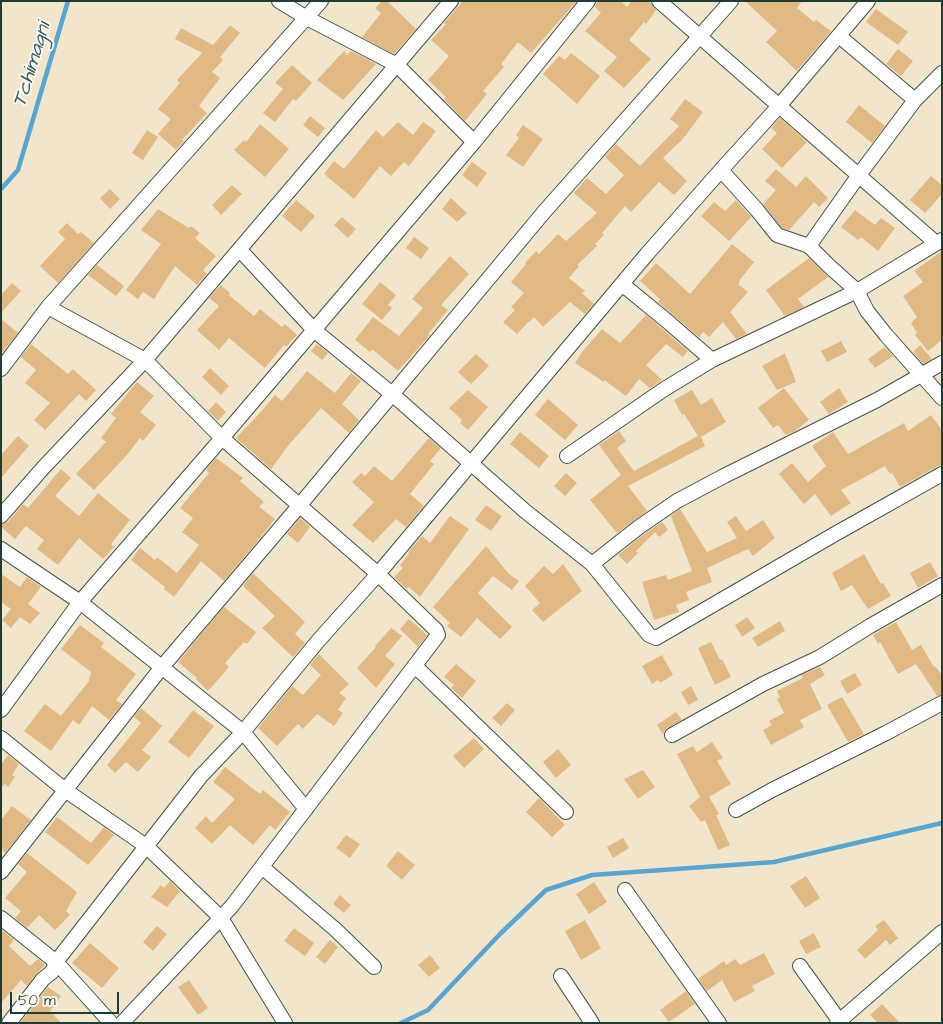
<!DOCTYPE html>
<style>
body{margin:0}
#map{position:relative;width:943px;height:1024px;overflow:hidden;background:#f1e6cb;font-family:"Architects Daughter",sans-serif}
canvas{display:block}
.frame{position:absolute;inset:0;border:2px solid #1f3d34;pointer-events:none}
.scale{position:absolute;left:10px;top:992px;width:109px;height:22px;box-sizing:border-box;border:2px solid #1f3d34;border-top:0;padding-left:6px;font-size:15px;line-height:18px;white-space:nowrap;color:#1f3d34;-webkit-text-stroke:4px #fbf7ec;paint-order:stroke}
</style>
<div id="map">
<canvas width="943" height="1024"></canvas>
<div class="frame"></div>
<div class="scale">50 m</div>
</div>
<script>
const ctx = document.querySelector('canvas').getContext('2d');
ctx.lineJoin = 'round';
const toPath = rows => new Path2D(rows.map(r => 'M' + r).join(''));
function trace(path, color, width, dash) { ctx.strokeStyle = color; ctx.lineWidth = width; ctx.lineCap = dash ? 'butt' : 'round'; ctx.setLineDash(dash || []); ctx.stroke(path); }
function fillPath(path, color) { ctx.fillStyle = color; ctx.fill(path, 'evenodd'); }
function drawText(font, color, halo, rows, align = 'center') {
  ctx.font = font + ' "Architects Daughter",sans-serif'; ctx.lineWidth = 4; ctx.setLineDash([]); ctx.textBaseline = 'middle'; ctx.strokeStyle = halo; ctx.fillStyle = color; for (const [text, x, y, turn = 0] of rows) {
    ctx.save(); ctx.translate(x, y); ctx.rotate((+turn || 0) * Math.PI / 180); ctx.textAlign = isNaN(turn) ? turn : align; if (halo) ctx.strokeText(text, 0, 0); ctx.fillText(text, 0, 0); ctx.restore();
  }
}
trace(toPath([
 [1,189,18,170,68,1],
 [401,1023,428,1010,501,933,546,890,592,875,774,862,942,823]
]), '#58a5d1', 4.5);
fillPath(toPath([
 [382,1,387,1,416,29,394,54,362,37,381,13,375,8],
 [463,1,577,1,531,53,518,42,501,64,504,67,483,91,487,94,465,121,444,99,446,97,428,80,449,56,431,40,446,24,444,23],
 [597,1,621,1,627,7,632,1,650,1,651,4,656,10,646,24,644,22,629,40,651,59,624,88,604,71,617,57,585,31,601,13,595,7],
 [745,1,802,1,797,8,814,22,816,20,831,31,797,71,766,42,777,31],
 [876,9,908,32,898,45,866,22],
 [230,25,240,33,220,57,223,60,212,72,220,78,199,106,207,113,182,140,184,141,176,150,158,134,171,119,158,109,180,83,177,80,202,53,175,39,181,28,213,45],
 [898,49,913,61,901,76,886,64],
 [344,51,347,55,351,51,376,64,343,100,317,80],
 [571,53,600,76,577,104,543,74,559,56,565,60],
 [292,65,312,83,296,101,293,99,275,122,263,113,283,89,275,83],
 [685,99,703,112,682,140,663,158,687,181,674,195,659,182,631,212,625,206,602,233,604,235,595,244,597,246,577,265,579,266,569,278,585,291,582,293,594,304,585,314,570,302,543,327,534,317,529,322,528,322,517,334,503,322,515,310,511,307,524,293,511,282,526,264,525,263,536,251,539,254,558,234,566,241,597,213,574,193,587,178,606,194,624,175,605,157,616,144,640,166,679,126,670,119],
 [859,105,885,126,872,143,846,122],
 [310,116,325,128,318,137,303,125],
 [780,118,807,142,782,168,762,149,777,133,771,128],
 [398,122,413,135,423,122,436,131,409,166,404,162,391,176,380,166,354,199,324,174,334,161,344,169,376,130,383,137],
 [260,124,289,149,265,177,234,150,244,140,246,142],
 [523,125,543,139,523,167,506,155,519,138,516,135],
 [147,130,158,137,143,160,132,153],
 [472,162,487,173,477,187,462,175],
 [776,169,796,187,806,176,828,198,819,207,814,202,789,230,782,228,763,204,776,190,765,181],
 [931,176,942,185,942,194,925,213,910,200],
 [232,185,242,194,221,215,212,205],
 [110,189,120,199,110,209,100,198],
 [451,198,467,213,457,222,442,209],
 [296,200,315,216,301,232,282,216],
 [736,200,751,217,729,241,701,216,714,202,725,211],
 [158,209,189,228,191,226,200,233,195,238,216,256,203,270,207,274,197,285,175,266,154,299,143,292,138,299,126,290,161,244,141,230],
 [855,210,875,225,881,218,895,228,878,251,861,237,858,240,841,227],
 [342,217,356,229,348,238,334,225],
 [67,223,78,234,81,232,94,243,58,283,40,266,65,239,58,232],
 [414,237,429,248,421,259,406,248],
 [732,244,754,262,739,281,740,282,738,284,748,292,730,312,747,334,736,339,723,322,709,337,703,332,699,337,658,302,660,299,640,281,656,263,690,294],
 [942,251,942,340,928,351,915,335,917,333,911,323,917,317,903,296,923,282,914,271],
 [450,256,469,274,441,305,448,310,428,334,430,335,398,371,372,349,370,352,355,340,373,317,399,336,423,308,412,299],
 [809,258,828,277,798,299,804,307,785,316,766,290],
 [97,265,124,286,116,296,88,275],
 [380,282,396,295,388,305,392,308,382,320,362,304],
 [12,283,21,291,1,313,1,295],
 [221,285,230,293,229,295,254,316,260,309,282,327,285,324,297,335,286,347,284,345,265,368,229,338,219,350,197,330,219,306,209,298],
 [646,315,688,351,683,357,666,344,646,365,662,380,650,388,639,379,626,396,604,380,604,382,575,363,582,352,602,329,620,343],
 [1,319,18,333,1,354],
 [841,341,847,352,827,362,821,351],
 [31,344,68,374,73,369,96,390,86,401,79,394,45,430,34,420,50,403,25,383,36,370,21,357],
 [317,344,328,353,322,360,311,351],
 [920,345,932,359,923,364,913,352],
 [885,347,893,356,875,368,868,359],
 [785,353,796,382,777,390,762,366],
 [476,354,489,366,471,384,458,372],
 [210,368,229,386,221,395,202,377],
 [307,371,335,393,351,373,361,381,342,404,359,420,349,433,321,408,288,446,271,469,236,438,260,413,275,395,282,401],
 [137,382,154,396,140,412,156,425,143,441,140,438,127,455,94,490,76,474,106,442,101,438,116,418,111,414],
 [784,388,809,420,795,431,786,435,778,425,773,428,758,408],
 [839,388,848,402,829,414,820,402],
 [468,390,488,407,468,430,460,423,462,420,449,408],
 [692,390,701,405,712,398,726,422,701,437,705,446,628,486,647,511,617,533,590,500,621,475,599,445,619,431,626,441,617,448,634,471,698,436,684,414,682,415,674,400],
 [548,399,578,425,565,440,535,415],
 [216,402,226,412,218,421,208,411],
 [931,415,942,430,942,465,938,466,900,487,892,473,890,474,885,466,841,490,851,503,831,516,815,494,804,504,779,474,792,463,808,482,826,466,812,446,833,432,848,454,904,423,908,431],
 [520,432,549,456,539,468,510,444],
 [18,436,29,446,1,478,1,455],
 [429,438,441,448,430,461,434,464,410,494,424,506,406,527,396,519,373,543,352,525,374,502,352,482,361,473,365,476,374,466,392,481],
 [216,458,243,478,240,481,264,502,259,507,275,519,255,544,224,581,201,561,174,597,164,589,165,587,131,560,140,548,155,560,157,557,177,573,199,545,182,532,193,518,180,508,209,473,206,470],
 [61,469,71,478,55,496,79,516,98,493,130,520,111,544,114,547,103,559,79,538,58,565,37,549,44,540,26,526,15,539,1,527,1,525,8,522,23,504,28,508],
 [566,473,577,483,565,496,554,486],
 [486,505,502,516,491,531,475,520],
 [680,509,707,552,737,538,727,522,736,516,746,531,763,520,775,538,753,556,748,549,707,568,712,582,686,592,689,600,676,605,679,612,654,620,642,582,666,575,668,580,692,571,671,516],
 [450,516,469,529,420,597,409,587,407,589,394,577,403,568,400,565,409,554,408,552,422,536,430,543],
 [300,518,310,527,298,543,287,534],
 [662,522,668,530,659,537,655,532,636,551,638,553,627,564,618,555,644,534],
 [486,546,509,574,519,581,512,590,493,576,478,593,512,627,500,639,477,618,461,637,447,626,450,623,433,607],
 [864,554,881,584,883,583,891,596,868,609,852,585,841,591,832,573],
 [930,562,938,576,918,588,910,573],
 [563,564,582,591,543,622,532,610,540,603,525,586,544,566,553,574],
 [253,573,305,622,295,634,305,643,293,657,262,628,275,616,243,586],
 [1,574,20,587,27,577,41,587,28,604,40,613,30,624,20,617,11,628,2,620,11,609,1,602],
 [224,607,256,632,247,644,244,642,225,663,229,667,208,691,196,679,197,678,178,662],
 [747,617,755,628,742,637,735,625],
 [409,619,427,635,418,647,400,629],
 [780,621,785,631,758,647,752,638],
 [896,622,912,650,921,645,934,667,935,666,942,675,942,694,937,696,916,664,898,674,880,642,878,644,873,635],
 [80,625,104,643,101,647,136,674,116,700,122,704,109,720,92,706,79,725,73,720,51,751,24,731,45,704,61,716,89,681,91,672,61,649],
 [391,628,402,636,385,656,395,664,376,688,357,668,376,647,375,646],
 [711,642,720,660,722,659,731,677,715,685,698,648],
 [319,654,349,684,339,693,346,698,338,710,343,713,334,726,317,714,303,729,298,724,277,746,258,728,292,686,303,695,321,675,310,665],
 [662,655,673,675,660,683,658,680,652,684,642,666],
 [456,664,476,681,462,698,451,688,454,685,444,677],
 [820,667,825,675,810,684,822,709,800,720,804,727,771,745,763,730,772,725,769,721,784,713,777,699,780,697,777,691,803,678,801,675],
 [855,673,862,685,847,694,840,681],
 [691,686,698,700,688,705,681,692],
 [842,697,864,734,848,742,827,705],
 [507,703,515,710,501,726,492,718],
 [141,708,162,726,142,750,151,757,138,772,126,762,115,773,107,765,141,723,134,717],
 [193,710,214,726,189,758,168,742],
 [676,712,682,720,667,728,664,731,663,735,657,725],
 [474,738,484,749,464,768,453,756],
 [712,742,723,758,717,761,731,784,709,797,719,814,716,815,730,845,718,850,705,820,701,822,689,806,700,797,677,754,693,746,697,752],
 [558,749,571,765,556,778,543,762],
 [8,755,19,764,12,775,15,777,8,787,5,784,1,788,1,765],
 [225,767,260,794,263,790,290,812,275,830,270,825,253,845,230,825,212,844,195,828,206,816,212,823,235,799,213,782],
 [643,770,655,787,638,799,624,779],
 [539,798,565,825,552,837,526,812],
 [12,806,31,820,5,853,1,849,1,820],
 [57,817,91,843,104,827,114,835,88,865,45,832],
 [346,835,360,844,350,858,336,848],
 [623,838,629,848,613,858,607,847],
 [398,851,415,865,402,880,386,866],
 [27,853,77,892,66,911,70,915,55,930,39,915,27,928,15,918,21,911,5,898,27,872,18,864],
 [806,876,820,898,805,908,790,886],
 [170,881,180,891,167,907,151,897,161,885,164,888],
 [594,882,607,902,589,914,576,894],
 [340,895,351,905,344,913,333,904],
 [585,920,601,948,581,960,565,931],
 [884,920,898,938,890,945,886,940,865,959,857,950,878,930,875,926],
 [157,926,167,934,153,951,143,942],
 [294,928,314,943,305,956,284,941],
 [3,931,14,940,9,946,30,966,38,959,45,965,36,974,27,986,21,980,1,1003,1,933],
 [814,933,821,947,806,954,799,941],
 [330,940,338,947,325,964,316,957],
 [90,943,119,968,102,988,72,963],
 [764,953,775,974,752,986,755,991,734,1002,722,980,707,991,698,979,724,961,726,965,735,959,740,965],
 [430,955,440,968,429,977,418,965],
 [189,980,208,1008,198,1015,178,987],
 [48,987,61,996,50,1011,61,1023,20,1023],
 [686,991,695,1004,669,1022,660,1010],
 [882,1004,900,1023,878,1023,870,1015]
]), '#e1b984');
const minor = toPath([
 [279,1,307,18,397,65,474,142],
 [659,1,936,243],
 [839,36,915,100,942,73],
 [721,170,757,210,777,235,809,246,829,266,857,291,867,311,886,335,942,398],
 [809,246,859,175,915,100],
 [240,250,314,330,392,394,525,511,592,564,649,635,656,638,835,534,942,474],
 [622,284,667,321,712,360],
 [48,307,145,360,222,438,378,574,436,630,438,635,232,906,122,1023],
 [1,369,48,307,321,1],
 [567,456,663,390,712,360,857,291,942,240],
 [1,516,43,468,145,360,451,1],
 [1,549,80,602,243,732,306,809],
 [592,564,639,527,677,501,724,476,877,400,942,363],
 [415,666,566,812],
 [1,710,80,602,222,438,474,142,588,1],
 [672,735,763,684,820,657,870,626,942,585],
 [1,738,65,790,146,846,221,918,285,1023],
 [736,810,772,790,886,733,942,703],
 [262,867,336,930,374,967],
 [1,872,162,667,299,506,544,212,731,1],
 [625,890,719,1023],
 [1,918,56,962,111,1023],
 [800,966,841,1023],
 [561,976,592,1023],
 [9,1023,43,979,52,972,56,962,201,776,243,732,318,641,378,574,647,254,721,170,779,106,868,1],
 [837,1023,942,932]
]);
trace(minor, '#3e564b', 16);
trace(minor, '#fff', 14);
drawText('italic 20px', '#305c63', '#fbf7ec', [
 ["Tchimagni",33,65,-73]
]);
</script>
